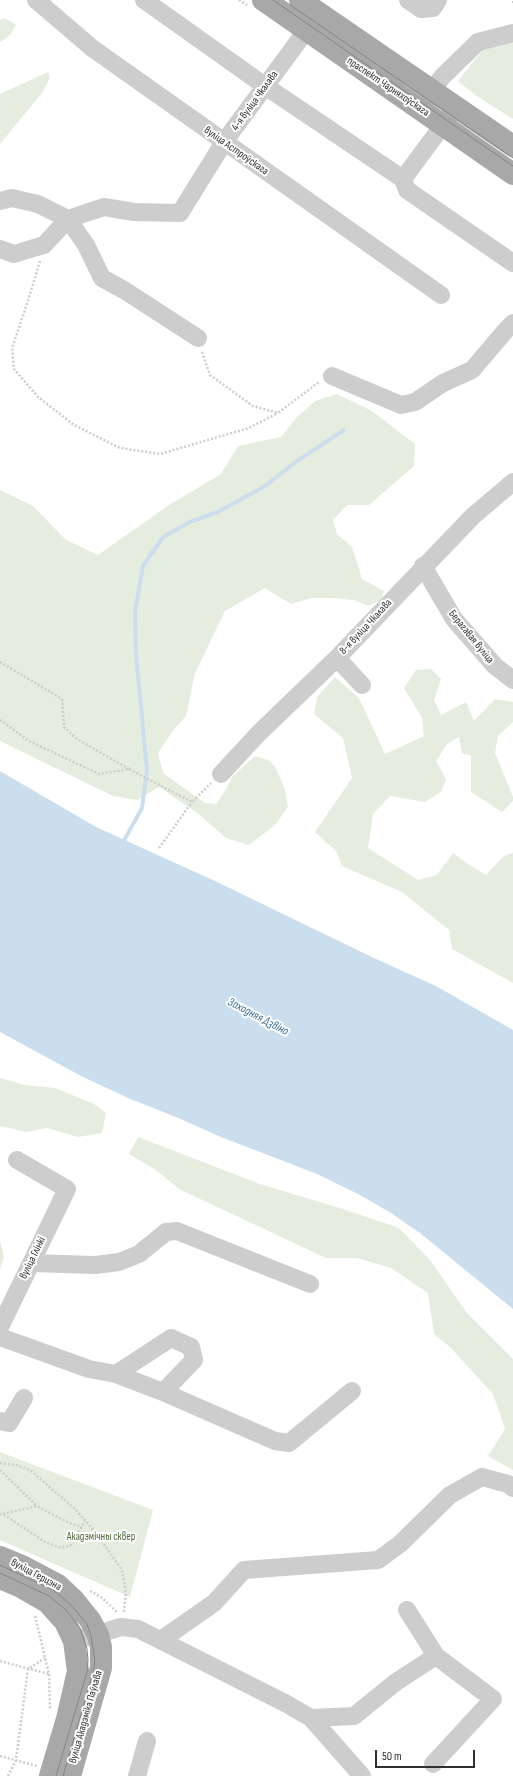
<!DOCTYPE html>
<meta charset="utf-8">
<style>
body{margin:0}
#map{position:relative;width:513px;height:1776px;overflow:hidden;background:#fff;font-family:"Sofia Sans Condensed",sans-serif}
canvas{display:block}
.scale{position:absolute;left:375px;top:1750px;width:100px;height:18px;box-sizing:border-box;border:2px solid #303030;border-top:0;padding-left:5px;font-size:12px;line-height:14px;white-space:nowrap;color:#303030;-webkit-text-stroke:3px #fff;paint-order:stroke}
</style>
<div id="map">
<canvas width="513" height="1776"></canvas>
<div class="scale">50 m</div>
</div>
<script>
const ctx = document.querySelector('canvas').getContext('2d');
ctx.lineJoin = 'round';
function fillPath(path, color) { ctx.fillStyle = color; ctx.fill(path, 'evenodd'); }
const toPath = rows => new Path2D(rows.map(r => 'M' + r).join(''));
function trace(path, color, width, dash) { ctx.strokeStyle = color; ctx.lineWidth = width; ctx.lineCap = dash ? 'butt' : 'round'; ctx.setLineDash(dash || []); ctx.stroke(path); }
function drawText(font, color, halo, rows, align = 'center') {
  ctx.font = font + ' "Sofia Sans Condensed",sans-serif'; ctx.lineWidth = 4; ctx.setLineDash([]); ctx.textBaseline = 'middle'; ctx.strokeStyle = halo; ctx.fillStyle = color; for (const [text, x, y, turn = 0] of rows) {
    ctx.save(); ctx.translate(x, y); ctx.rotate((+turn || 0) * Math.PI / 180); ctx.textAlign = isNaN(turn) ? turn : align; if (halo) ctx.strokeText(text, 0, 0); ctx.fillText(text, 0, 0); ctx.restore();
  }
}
fillPath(toPath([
 [5,18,16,25,9,36,0,42,0,20],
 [513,35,513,119,478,97,458,81,485,47],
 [48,72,50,78,42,93,0,144,0,94],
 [337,394,372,411,415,444,414,466,369,505,347,505,333,520,337,534,352,547,362,579,384,591,381,600,368,606,354,600,332,598,311,598,291,604,265,588,225,611,195,673,186,716,172,732,158,753,163,773,205,803,216,804,226,790,232,777,255,756,268,760,274,765,285,789,288,807,275,825,249,845,226,838,196,812,159,787,137,800,113,796,0,741,0,490,33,506,66,540,98,555,169,505,221,474,238,446,281,437,297,417,315,401],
 [431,669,441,679,434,700,441,715,466,702,474,721,495,699,513,702,513,722,498,736,495,753,513,797,513,801,502,812,471,792,471,756,462,753,459,737,447,744,436,761,446,779,441,792,425,802,390,796,373,814,368,848,418,880,437,875,453,853,468,864,486,875,504,856,513,853,513,983,452,949,449,930,402,892,342,866,336,851,315,832,352,778,343,738,314,714,317,697,335,677,359,698,385,754,424,736,422,718,404,688,416,670],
 [0,1078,25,1085,55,1088,94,1104,106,1113,102,1133,78,1137,47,1128,26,1132,0,1126],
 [138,1137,260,1184,346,1210,399,1228,430,1260,466,1312,513,1359,513,1470,488,1456,505,1429,493,1394,450,1347,434,1334,428,1293,391,1268,357,1258,326,1258,179,1189,156,1170,129,1154],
 [0,1241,4,1257,0,1269],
 [0,1452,153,1510,130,1597,0,1540]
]), '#e5edde');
fillPath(toPath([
 [0,771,96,827,215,881,376,959,436,986,513,1030,513,1309,420,1233,391,1213,360,1195,317,1174,221,1137,176,1117,128,1098,81,1076,0,1032]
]), '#cadeed');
trace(toPath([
 [122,844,142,808,147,771,136,654,135,612,143,566,163,537,192,521,218,512,265,486,297,461,344,430]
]), '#cadeed', 4);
trace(toPath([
 [239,0,247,5],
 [513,1,513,3],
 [40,261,26,307,12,348,14,369,38,397,74,425,120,448,160,454,249,428,278,413],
 [202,352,210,375,253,406,278,413,319,382],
 [0,662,62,699,64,727,77,739,129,769],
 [0,720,29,741,99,774,129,769,192,802,211,783],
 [159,848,192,802],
 [0,1463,16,1465,30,1470,76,1510,96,1533,122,1570,126,1593,124,1612],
 [0,1470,37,1506],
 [0,1514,3,1514,45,1542,61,1548,71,1545,85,1521],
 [3,1514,37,1506,69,1523,82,1527],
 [90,1591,101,1597,117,1612],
 [35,1616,49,1674,50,1709],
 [0,1661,49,1674],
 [0,1756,37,1766],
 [8,1776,16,1760,28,1669,45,1658]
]), '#cdcdcd', 2.5, [2, 2]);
trace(toPath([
 [36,0,92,48,441,295],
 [144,0,265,86,403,179,407,190,513,263],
 [408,0,421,9,433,8,438,0],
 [424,102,442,77,478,42,513,33],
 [403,179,451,114],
 [0,201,12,198,38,204,68,219,86,245,102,278,124,290,198,338],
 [0,249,14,254,44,245,68,219,104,207,134,212,180,213,224,142,314,20],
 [332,376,401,405,415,402,443,383,472,370,506,330,513,323],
 [423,566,454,619,495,666,513,680],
 [337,658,362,685],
 [221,774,259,733,337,658,473,516,513,482],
 [31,1263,95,1265,119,1262,139,1254,166,1232,177,1231,310,1284],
 [0,1327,67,1189,17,1160],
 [0,1337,89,1369,116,1374,163,1392,275,1441,289,1443,352,1391],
 [116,1374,171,1338,191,1347,194,1360,163,1392],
 [0,1421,9,1423,24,1398],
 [407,1610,436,1656],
 [161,1640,214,1603,244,1570,378,1560,400,1544,450,1495,482,1477,508,1484,513,1488],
 [74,1641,121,1627,138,1629,285,1703,311,1718,354,1716,396,1682,436,1656,493,1699,433,1764],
 [311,1718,362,1776],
 [137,1776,147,1741]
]), '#cdcdcd', 18);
trace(toPath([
 [263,0,513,174],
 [300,0,513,146],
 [0,1557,24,1567,58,1585,74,1600,90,1620,98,1635,101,1647,101,1668,70,1776],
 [0,1578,19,1586,47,1602,65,1622,74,1641,78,1671,67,1719,50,1776]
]), '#a8a8a8', 22);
trace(toPath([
 [273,0,513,166],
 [283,0,513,158],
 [0,1565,53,1590,71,1605,87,1624,91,1636,95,1661,93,1673,63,1776],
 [0,1573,49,1596,66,1610,80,1628,87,1649,88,1660,87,1672,56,1776]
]), '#858585', 1);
drawText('11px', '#303030', '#fff', [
 ["праспект Чарняхоўскага",388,87,34],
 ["4-я вуліца Чкалава",255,101,-54],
 ["вуліца Астроўскага",236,151,35],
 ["8-я вуліца Чкалава",366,627,-47],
 ["Берагавая вуліца",471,637,51],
 ["вуліца Глінкі",33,1258,-64],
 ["вуліца Герцэна",36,1575,28],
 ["вуліца Акадэміка Паўлава",86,1717,-74]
]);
drawText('11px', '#516d3c', '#fff', [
 ["Акадэмічны сквер",101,1537]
]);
drawText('italic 12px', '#3c6f94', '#fff', [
 ["Заходняя Дзвіна",258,1017,28]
]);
</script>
